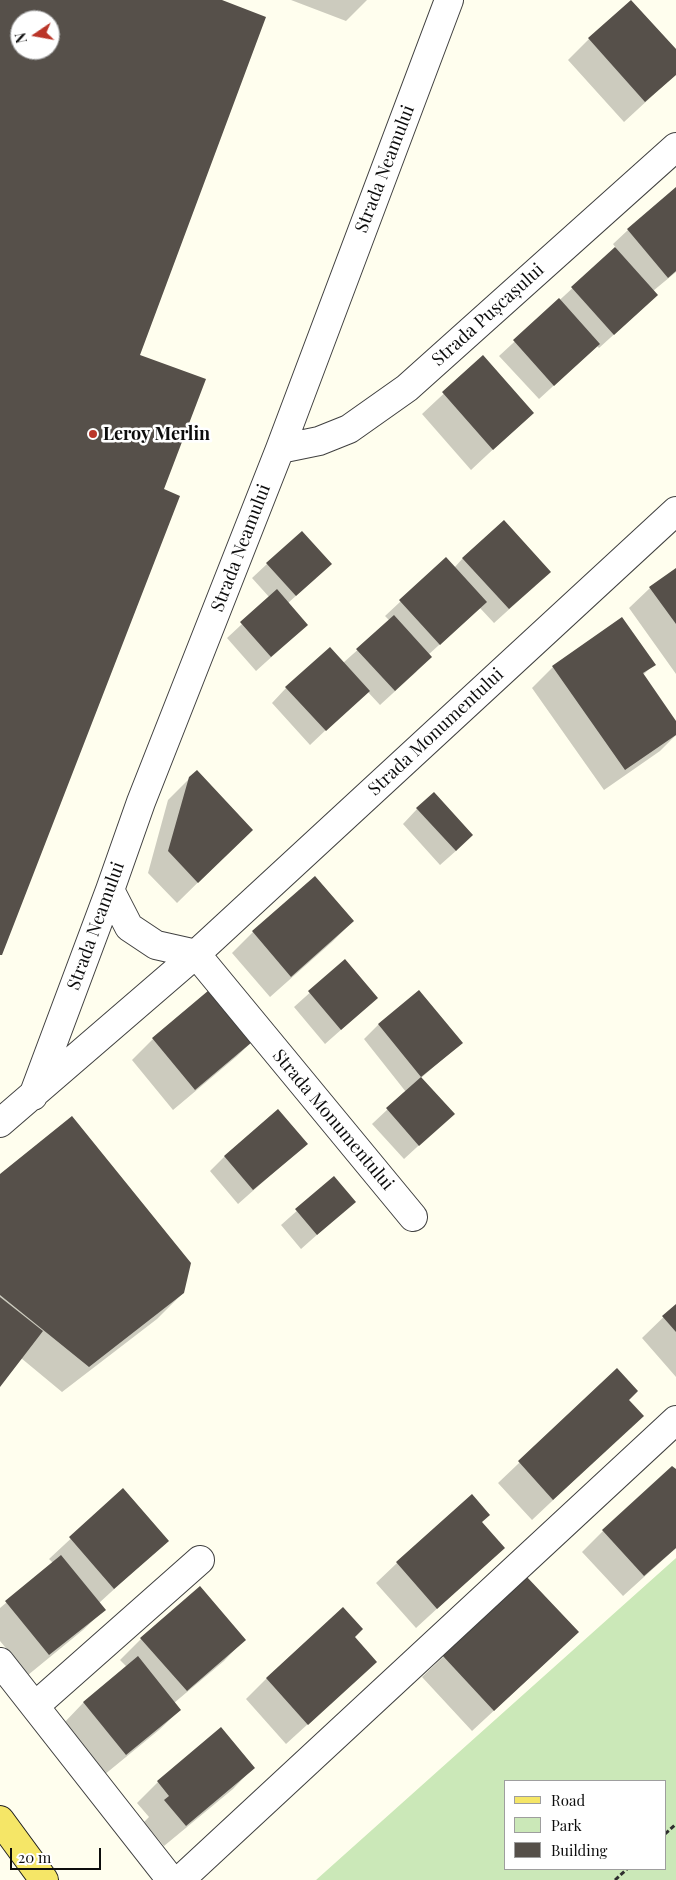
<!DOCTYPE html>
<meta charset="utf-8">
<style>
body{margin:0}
#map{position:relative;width:676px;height:1880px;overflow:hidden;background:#fffeee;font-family:"Playfair Display",serif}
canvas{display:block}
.legend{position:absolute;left:504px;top:1780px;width:162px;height:90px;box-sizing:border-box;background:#fff;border:1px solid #9e9e9e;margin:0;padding:6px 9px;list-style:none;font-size:15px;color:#0d0d0d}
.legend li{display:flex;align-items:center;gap:10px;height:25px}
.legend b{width:25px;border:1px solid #9e9e9e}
.north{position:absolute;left:10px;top:10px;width:50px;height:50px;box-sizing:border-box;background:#fff;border:1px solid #9e9e9e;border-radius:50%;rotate:258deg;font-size:14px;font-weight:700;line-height:20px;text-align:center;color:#0d0d0d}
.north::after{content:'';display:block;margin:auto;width:18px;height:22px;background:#ba3528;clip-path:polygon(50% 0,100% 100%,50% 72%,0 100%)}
.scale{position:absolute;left:10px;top:1848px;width:91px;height:22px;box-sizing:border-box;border:2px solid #0d0d0d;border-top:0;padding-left:6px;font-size:15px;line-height:18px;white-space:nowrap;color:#0d0d0d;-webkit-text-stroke:4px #fff;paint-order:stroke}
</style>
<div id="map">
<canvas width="676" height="1880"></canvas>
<ul class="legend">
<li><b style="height:6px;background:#f5e667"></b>Road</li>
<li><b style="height:14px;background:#cbe8b8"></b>Park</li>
<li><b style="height:14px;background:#56504a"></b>Building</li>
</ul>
<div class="north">N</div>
<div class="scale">20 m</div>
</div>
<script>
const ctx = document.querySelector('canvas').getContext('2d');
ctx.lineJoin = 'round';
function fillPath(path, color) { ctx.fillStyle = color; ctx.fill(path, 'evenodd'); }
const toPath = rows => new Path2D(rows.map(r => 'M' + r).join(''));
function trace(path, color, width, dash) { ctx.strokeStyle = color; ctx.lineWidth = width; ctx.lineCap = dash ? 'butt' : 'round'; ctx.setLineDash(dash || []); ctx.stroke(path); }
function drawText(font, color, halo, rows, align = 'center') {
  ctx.font = font + ' "Playfair Display",serif'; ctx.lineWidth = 5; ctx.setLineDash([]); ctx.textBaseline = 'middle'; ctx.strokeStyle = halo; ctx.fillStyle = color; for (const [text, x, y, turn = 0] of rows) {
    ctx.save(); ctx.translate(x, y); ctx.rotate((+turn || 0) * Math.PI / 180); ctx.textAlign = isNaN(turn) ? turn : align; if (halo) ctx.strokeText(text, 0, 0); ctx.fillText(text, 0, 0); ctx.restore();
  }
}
fillPath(toPath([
 [676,1558,676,1880,316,1880],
 [505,1781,665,1781,665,1869,505,1869]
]), '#cbe8b8');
fillPath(toPath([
 [291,0,367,0,346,21],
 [589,39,676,51,676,74,624,122,568,60],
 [676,190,676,272,653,291,642,309,599,348,597,346,539,399,499,356,616,248,613,244,628,230],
 [483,357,532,413,471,470,422,414],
 [463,558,535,586,494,623,480,608,428,655,416,672,380,705,367,691,310,745,272,703,286,688,343,663,390,621,385,616,446,559,454,568],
 [267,564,316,578,288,603,307,625,256,671,227,638,270,598,252,578],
 [676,569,676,674,629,608,650,588],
 [654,664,643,675,676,723,676,735,660,751,604,790,532,688,553,667],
 [190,778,230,851,177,903,148,873,168,800],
 [417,809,457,850,440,865,403,824],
 [315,878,353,921,332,942,270,997,232,953,253,932],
 [345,961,377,998,325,1044,294,1007],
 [215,987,257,1037,236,1057,173,1110,132,1060,153,1039],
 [419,992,461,1043,421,1078,453,1114,404,1159,372,1124,406,1092,364,1039,378,1025],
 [306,1144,238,1204,210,1171,225,1156],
 [0,1175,183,1293,157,1319,62,1392,21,1358,0,1385],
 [334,1178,354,1202,301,1249,281,1225],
 [676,1305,676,1377,642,1338],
 [617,1370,627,1400,621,1436,532,1520,498,1483],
 [676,1471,676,1548,623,1596,582,1552,603,1531],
 [123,1490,167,1541,99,1603,104,1610,83,1630,28,1675,0,1641,0,1608,53,1563,49,1559],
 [481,1522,503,1548,416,1628,376,1583,397,1563],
 [526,1578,556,1653,472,1731,422,1677],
 [354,1637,376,1662,286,1744,246,1699,267,1678],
 [141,1639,244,1640,224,1661,174,1703,180,1710,159,1730,104,1775,63,1724,83,1703,127,1667,120,1660],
 [220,1729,253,1768,233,1789,164,1846,144,1822,149,1817,137,1803,158,1782]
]), '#0003');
fillPath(toPath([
 [0,0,222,0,266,17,140,355,206,379,164,489,180,496,2,955,0,955],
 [20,20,50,20,50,50,20,50],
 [631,0,676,49,676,75,645,102,588,38],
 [676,187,676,271,668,278,627,229],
 [615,247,658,295,614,335,571,287],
 [559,298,600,344,554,386,513,340],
 [483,355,534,413,493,450,442,392],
 [504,520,551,572,509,609,462,558],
 [302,531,332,564,296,596,266,563],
 [446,557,487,602,440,645,399,600],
 [676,568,676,624,649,587],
 [277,589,308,625,271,657,240,622],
 [394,615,432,657,395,691,356,649],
 [622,617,656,665,643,673,676,721,676,735,625,770,552,666],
 [330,647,370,691,326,731,285,687],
 [197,770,253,830,198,883,168,851,189,777],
 [434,792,473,835,456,851,416,808],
 [315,876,354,921,291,977,252,931],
 [345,959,378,998,341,1030,308,991],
 [215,985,258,1037,195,1090,152,1038],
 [419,990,463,1043,421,1077,378,1024],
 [421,1077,455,1114,419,1146,386,1108],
 [278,1109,308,1144,253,1190,224,1156],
 [72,1116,191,1263,184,1293,89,1367,0,1295,0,1174],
 [334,1176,356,1202,317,1235,295,1209],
 [0,1297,43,1331,0,1387],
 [676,1304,676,1332,662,1316],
 [617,1368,638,1391,629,1400,644,1416,553,1500,518,1461],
 [672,1466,676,1469,676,1548,644,1576,602,1530],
 [123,1488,169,1541,114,1589,69,1537],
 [472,1494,490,1515,482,1522,505,1548,437,1609,396,1562],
 [61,1555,106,1610,49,1655,5,1601],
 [526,1576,579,1632,494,1711,442,1655],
 [200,1586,246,1640,187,1691,140,1638],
 [343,1607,363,1629,355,1637,377,1662,308,1725,266,1678],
 [138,1656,181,1710,126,1755,83,1702],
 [221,1727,255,1768,186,1826,164,1800,169,1796,157,1781]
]), '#56504a');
const minor = toPath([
 [280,449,319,441,349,429,407,388,676,147],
 [110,890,129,927,156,945,196,954,413,1217],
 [33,1096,110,890,141,802,280,449,449,0],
 [0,1123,196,954,676,511],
 [0,1662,171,1880],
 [35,1706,200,1560],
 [180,1880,676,1420]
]);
const major = toPath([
 [0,1820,44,1880]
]);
trace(minor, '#404040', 30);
trace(major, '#1e1e1e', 30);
trace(toPath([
 [665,1834,676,1824],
 [615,1880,627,1869]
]), '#2f2f2f', 3, [5, 2.5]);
trace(minor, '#fff', 28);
trace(major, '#f5e667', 28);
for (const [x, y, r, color] of [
 [93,434,5,"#ba3528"]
]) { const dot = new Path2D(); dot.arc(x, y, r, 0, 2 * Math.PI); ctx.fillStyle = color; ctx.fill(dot); trace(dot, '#fff', 2); }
drawText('18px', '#0d0d0d', '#fff', [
 ["Strada Neamului",385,169,-69],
 ["Strada Pușcașului",488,315,-42],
 ["Strada Neamului",241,548,-69],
 ["Strada Monumentului",436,732,-43],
 ["Strada Neamului",96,926,-70],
 ["Strada Monumentului",333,1120,50]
]);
drawText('bold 18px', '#0d0d0d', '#fff', [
 ["Leroy Merlin",103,434]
], 'left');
</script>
